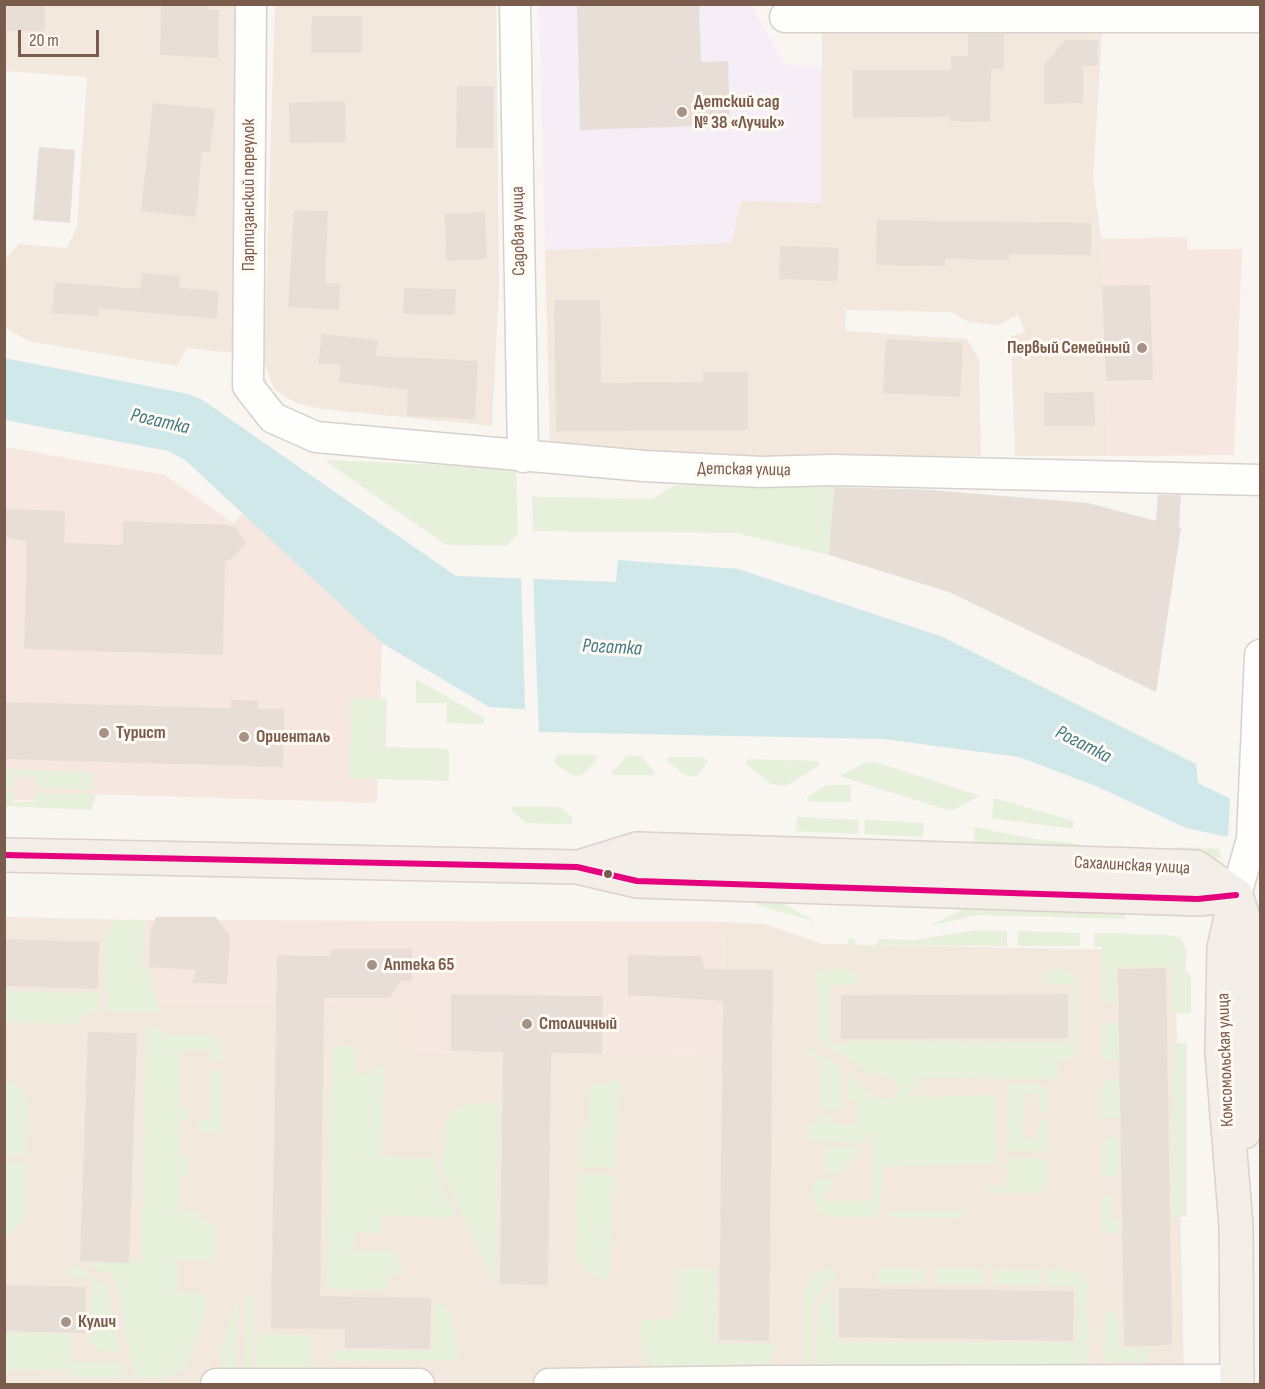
<!DOCTYPE html>
<meta charset="utf-8">
<style>
body{margin:0}
#map{position:relative;width:1265px;height:1389px;overflow:hidden;background:#f9f5f0;font-family:"Sofia Sans Condensed",sans-serif}
canvas{display:block}
.frame{position:absolute;inset:0;border:6px solid #7a5c4d;pointer-events:none}
.scale{position:absolute;left:18px;top:30px;width:81px;height:27px;box-sizing:border-box;border:3px solid #7a5c4d;border-top:0;padding-left:8px;font-size:18px;line-height:21px;white-space:nowrap;color:#7a5c4d;-webkit-text-stroke:4px #fffaf3;paint-order:stroke}
</style>
<div id="map">
<canvas width="1265" height="1389"></canvas>
<div class="frame"></div>
<div class="scale">20 m</div>
</div>
<script>
const ctx = document.querySelector('canvas').getContext('2d');
ctx.lineJoin = 'round';
function fillPath(path, color) { ctx.fillStyle = color; ctx.fill(path, 'evenodd'); }
const toPath = rows => new Path2D(rows.map(r => 'M' + r).join(''));
function trace(path, color, width, dash) { ctx.strokeStyle = color; ctx.lineWidth = width; ctx.lineCap = dash ? 'butt' : 'round'; ctx.setLineDash(dash || []); ctx.stroke(path); }
function drawText(font, color, halo, rows, align = 'center') {
  ctx.font = font + ' "Sofia Sans Condensed",sans-serif'; ctx.lineWidth = 6; ctx.setLineDash([]); ctx.textBaseline = 'middle'; ctx.strokeStyle = halo; ctx.fillStyle = color; for (const [text, x, y, turn = 0] of rows) {
    ctx.save(); ctx.translate(x, y); ctx.rotate((+turn || 0) * Math.PI / 180); ctx.textAlign = isNaN(turn) ? turn : align; if (halo) ctx.strokeText(text, 0, 0); ctx.fillText(text, 0, 0); ctx.restore();
  }
}
fillPath(toPath([
 [5,5,239,5,234,353,187,348,177,366,28,341,5,327,5,259,19,244,67,248,77,227,87,77,5,71],
 [275,5,496,5,499,287,492,426,323,409,296,403,274,389,264,362],
 [822,29,924,33,933,29,1102,34,1093,178,1101,239,1108,456,1015,456,1011,336,1025,333,1018,314,999,325,969,322,951,312,846,310,845,331,967,339,979,359,981,456,666,457,550,444,545,250,731,243,741,200,822,203],
 [5,917,139,920,140,1001,277,955,325,956,410,1007,412,1051,722,1055,724,922,765,924,822,944,1175,951,1184,1384,5,1384]
]), '#f2e8de');
fillPath(toPath([
 [1187,237,1188,250,1242,249,1234,455,1108,456,1101,239],
 [4,447,165,475,233,523,243,513,382,643,377,803,95,794,95,802,5,800],
 [139,920,724,922,722,1055,411,1051,410,1008,324,1006,324,956,277,955,276,1005,140,1002]
]), '#f6e8e1');
fillPath(toPath([
 [539,5,752,5,785,65,822,66,822,203,741,201,731,243,545,250]
]), '#f6eef6');
fillPath(toPath([
 [324,460,516,468,518,534,506,546,446,545],
 [754,477,834,481,829,555,737,533,533,531,532,497,652,499,673,486],
 [416,679,484,718,484,724,446,723,447,703,416,703],
 [351,699,387,699,386,747,449,749,449,781,349,778],
 [560,754,597,755,596,761,582,775,575,776,555,764,555,757],
 [627,756,641,756,654,771,654,775,612,775,611,773],
 [671,757,705,758,708,761,696,777,685,775,666,760],
 [747,759,817,761,820,765,788,785,779,786,771,784,746,764],
 [866,762,875,762,980,796,951,811,839,776],
 [5,769,93,772,93,790,37,788,36,777,15,776,14,787,5,787],
 [827,785,851,785,851,802,809,802,806,798],
 [5,792,14,792,14,802,36,802,37,793,93,794,92,810,5,806],
 [994,798,1074,821,1073,829,992,818],
 [512,806,560,807,572,817,572,824,526,823,512,811],
 [797,817,859,820,858,834,796,831],
 [865,820,924,823,923,837,864,834],
 [974,827,1034,839,1079,844,1079,853,987,851,974,840],
 [1179,847,1219,849,1221,858,1165,856,1167,852],
 [756,892,763,892,816,922,757,905],
 [978,902,1125,906,1125,919,978,915,929,926],
 [115,920,145,920,143,965,151,974,159,1012,106,1011,106,934,109,925],
 [978,930,1007,931,1007,946,879,945,875,951,857,951,855,945,848,944,849,939,854,939,858,949,873,949,879,939,914,940],
 [1018,931,1080,933,1080,946,1018,946],
 [1094,933,1169,935,1180,938,1187,949,1185,970,1191,977,1191,1013,1173,1013,1171,967,1116,967,1116,1002,1103,1002,1102,947,1094,947],
 [1056,968,1067,971,1077,978,1077,1056,1058,1062,1058,1076,1054,1079,922,1078,908,1097,995,1095,997,1163,882,1167,879,1217,830,1217,818,1212,813,1200,814,1180,837,1178,821,1201,872,1201,873,1132,864,1143,808,1141,809,1124,819,1122,819,1116,833,1116,833,1125,856,1125,857,1102,848,1100,848,1074,875,1098,894,1098,900,1088,887,1076,865,1072,854,1062,819,1043,819,995,815,990,816,972,825,969,845,969,857,975,857,984,830,985,830,1042,833,1044,849,1044,850,1041,1070,1042,1071,985,1043,983,1046,972],
 [5,991,100,993,99,1007,74,1024,5,1022],
 [1119,1023,1120,1059,1103,1060,1102,1024],
 [147,1028,163,1028,166,1035,211,1035,222,1045,222,1061,211,1060,212,1051,180,1050,179,1110,188,1110,188,1120,179,1120,180,1158,188,1158,188,1176,180,1176,181,1210,199,1211,199,1220,216,1223,217,1254,211,1260,178,1260,178,1293,206,1294,205,1317,185,1368,171,1377,135,1379,115,1276,83,1263,142,1262],
 [1173,1043,1187,1043,1187,1217,1172,1216],
 [357,1045,356,1074,373,1074,373,1067,384,1067,382,1157,435,1158,438,1177,456,1218,381,1215,381,1233,354,1232,354,1251,394,1252,405,1274,389,1274,388,1291,326,1289,332,1047],
 [808,1048,841,1068,842,1110,820,1110,819,1061,808,1055],
 [210,1071,222,1071,221,1132,198,1132,198,1120,210,1120],
 [620,1080,615,1168,579,1167,579,1133,590,1121,589,1086],
 [1107,1080,1119,1080,1120,1118,1101,1118,1101,1087],
 [5,1081,20,1087,28,1102,26,1155,5,1155],
 [1008,1083,1047,1086,1047,1111,1044,1113,1040,1112,1039,1094,1024,1094,1023,1138,1038,1138,1040,1119,1044,1118,1047,1121,1047,1149,1044,1151,1007,1151],
 [500,1103,495,1285,441,1169,447,1123,451,1115,459,1107,469,1104],
 [1108,1138,1119,1138,1119,1176,1103,1175,1102,1144],
 [826,1147,860,1148,842,1172,826,1173],
 [1008,1157,1047,1159,1046,1189,1039,1193,992,1193,984,1185,1007,1186],
 [5,1162,26,1163,25,1216,17,1229,5,1235],
 [579,1173,614,1174,608,1283,585,1271,576,1255],
 [1103,1196,1112,1196,1112,1219,1119,1219,1119,1233,1103,1233],
 [888,1211,965,1211,965,1218,888,1217],
 [77,1266,107,1288,121,1352,100,1351,94,1347,90,1341,92,1278,67,1276,69,1267],
 [835,1268,834,1279,814,1299,813,1373,806,1363,805,1356,804,1288,813,1273],
 [878,1268,924,1269,923,1283,878,1283],
 [936,1268,982,1269,982,1284,936,1283],
 [675,1269,716,1269,716,1343,774,1343,772,1360,765,1369,654,1371,643,1353,641,1319,675,1319],
 [994,1269,1040,1270,1040,1285,994,1284],
 [1047,1269,1076,1272,1082,1275,1086,1282,1089,1357,1085,1365,817,1372,819,1303,832,1291,832,1313,835,1313,836,1342,1077,1342,1078,1287,1047,1285],
 [247,1294,254,1294,252,1378,245,1377],
 [238,1299,236,1377,223,1367,219,1352],
 [434,1300,450,1309,459,1360,332,1361,330,1351,340,1350,434,1350],
 [1103,1313,1118,1313,1119,1348,1148,1348,1148,1362,1104,1362],
 [5,1333,71,1334,72,1362,123,1363,123,1378,68,1377,68,1369,5,1371],
 [257,1334,310,1336,309,1379,255,1377]
]), '#e7f0db');
fillPath(toPath([
 [4,358,188,394,201,399,456,576,616,582,618,560,738,569,943,637,1196,764,1198,783,1231,799,1260,832,1228,837,1186,828,1096,786,1019,757,883,739,539,732,538,710,489,707,382,643,185,460,168,451,5,420]
]), '#d0e8ea');
fillPath(toPath([
 [533,574,538,710,538,721,535,721,535,713,525,712,525,709,521,575],
 [1230,795,1260,798,1241,838,1228,837]
]), '#f9f5f0');
fillPath(toPath([
 [7,4,45,4,45,31,7,31],
 [161,4,208,4,208,9,219,10,218,58,160,55],
 [577,4,699,4,701,62,728,61,730,125,580,130],
 [312,16,362,16,362,53,311,53],
 [968,34,1004,34,1004,69,991,69,990,122,949,121,950,117,853,118,853,70,951,70,951,56,968,56],
 [1065,40,1098,40,1098,65,1083,66,1083,103,1044,104,1044,65],
 [457,86,494,86,494,148,456,148],
 [345,101,346,142,290,143,289,103],
 [153,103,215,109,210,152,202,151,196,217,141,211],
 [39,147,75,150,70,223,33,220],
 [294,210,328,211,325,283,340,284,339,310,288,307],
 [485,212,487,259,446,261,445,214],
 [877,220,1091,223,1091,255,1009,254,1009,260,945,259,945,266,876,265],
 [780,246,839,248,837,281,779,279],
 [142,273,180,276,179,288,219,291,217,319,99,308,99,316,52,313,55,282,140,289],
 [1150,285,1153,380,1106,381,1102,286],
 [404,288,456,289,455,315,403,314],
 [554,300,600,300,601,383,703,382,703,372,748,372,748,430,556,431],
 [322,334,378,340,376,356,478,361,475,419,407,416,408,390,339,382,341,365,318,363],
 [886,339,963,343,960,397,883,393],
 [1094,392,1095,426,1044,426,1044,393],
 [834,487,931,490,1088,503,1156,521,1158,495,1181,495,1179,527,1181,528,1156,692,949,592,829,555],
 [4,509,65,511,64,543,123,545,123,521,227,525,237,528,246,543,235,556,225,562,223,655,24,649,27,541,4,537],
 [231,700,258,701,258,709,284,709,283,767,4,759,4,702,231,708],
 [156,917,216,917,230,936,227,984,192,983,196,970,149,967,150,930],
 [4,939,99,942,98,989,4,986],
 [331,949,412,949,412,981,401,981,390,998,324,998,320,1296,431,1298,430,1349,345,1348,345,1329,271,1328,277,955,331,956],
 [628,955,701,956,705,969,773,970,769,1341,719,1340,723,1001,628,995],
 [1166,968,1172,1345,1124,1346,1118,969],
 [451,994,603,996,602,1054,551,1053,548,1285,500,1284,503,1052,451,1051],
 [1068,994,1068,1038,841,1039,841,995],
 [88,1032,137,1033,129,1263,80,1261],
 [4,1285,86,1287,85,1333,4,1331],
 [839,1288,1074,1291,1073,1341,839,1337]
]), '#e6ded7');
const minor = toPath([
 [251,4,248,386,273,418,316,437,644,466,761,472,833,470,1260,480],
 [515,4,523,457],
 [785,17,1260,17],
 [1236,895,1252,839,1260,655],
 [216,1384,419,1384],
 [549,1384,770,1381,1237,1380]
]);
const major = toPath([
 [4,855,577,867,637,881,1198,899,1236,895],
 [579,867,637,849,1196,867,1236,895],
 [1236,895,1224,948,1222,1052,1236,1226,1237,1384],
 [1237,898,1253,950,1252,1051,1244,1132]
]);
trace(minor, '#d7d1cb', 33);
trace(major, '#dad1cc', 36);
trace(minor, '#fefefd', 30);
trace(major, '#f3eee8', 33);
trace(toPath([
 [4,855,577,867,637,881,1198,899,1236,895]
]), '#e5007d', 6);
for (const [x, y, r, color] of [
 [682,112,6,"#a69286"],
 [1142,348,6,"#a69286"],
 [104,733,6,"#a69286"],
 [244,737,6,"#a69286"],
 [608,874,5,"#7a5c4d"],
 [372,965,6,"#a69286"],
 [527,1024,6,"#a69286"],
 [66,1322,6,"#a69286"]
]) { const dot = new Path2D(); dot.arc(x, y, r, 0, 2 * Math.PI); ctx.fillStyle = color; ctx.fill(dot); trace(dot, '#fffaf3', 2); }
drawText('bold 18px', '#7a5c4d', '#fffaf3', [
 ["Детский сад",694,102],
 ["№ 38 «Лучик»",694,123],
 ["Первый Семейный",1130,348,"right"],
 ["Турист",116,733],
 ["Ориенталь",256,737],
 ["Аптека 65",384,965],
 ["Столичный",539,1024],
 ["Кулич",78,1322]
], 'left');
drawText('18px', '#7a5c4d', '#fffaf3', [
 ["Партизанский переулок",249,195,-90],
 ["Садовая улица",519,231,-91],
 ["Детская улица",744,470,1],
 ["Сахалинская улица",1132,866,3],
 ["Комсомольская улица",1226,1060,-92]
]);
drawText('italic 20px', '#437c86', '#fffaf3', [
 ["Рогатка",160,422,13],
 ["Рогатка",612,648,3],
 ["Рогатка",1083,745,27]
]);
</script>
